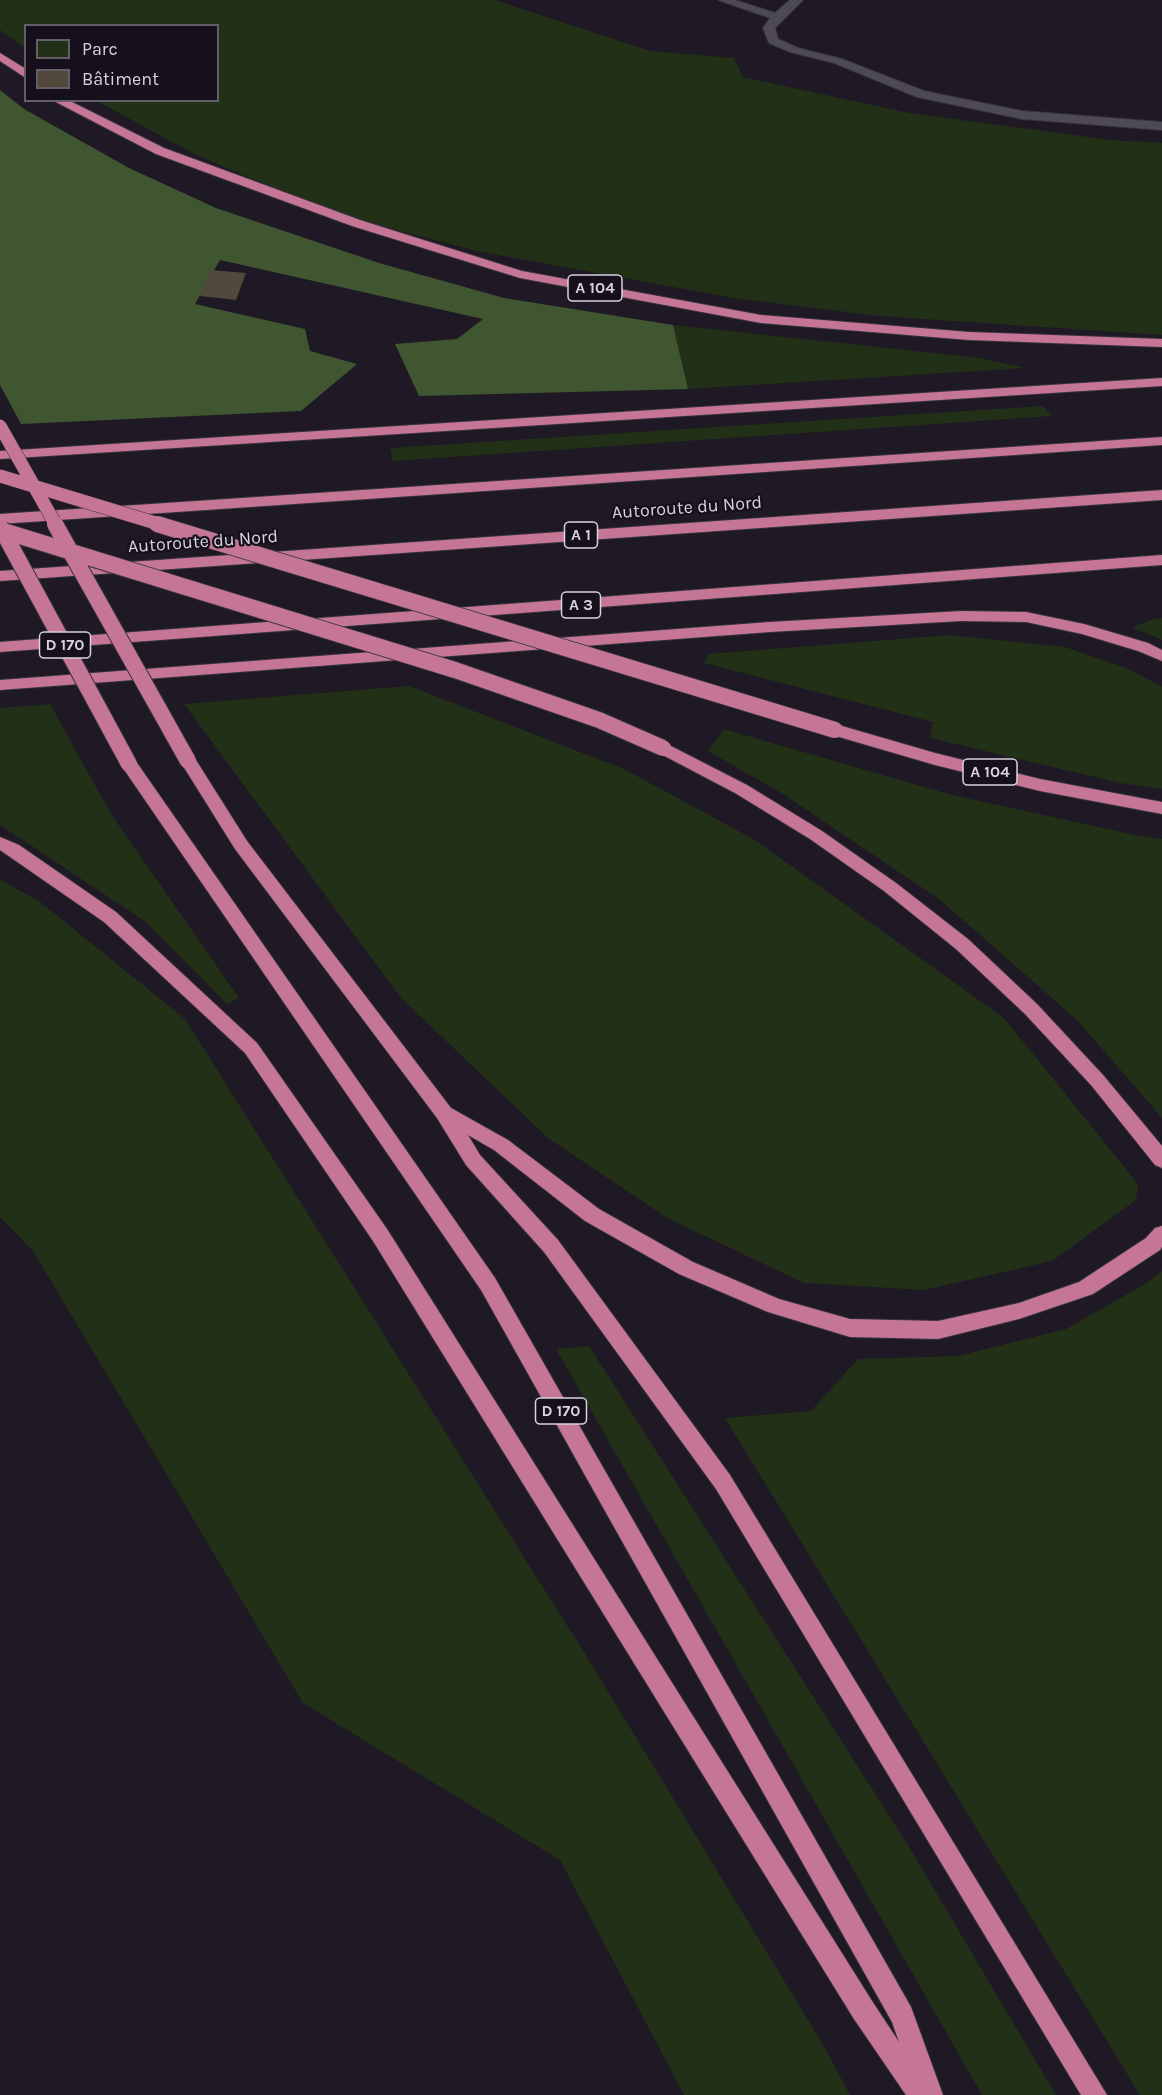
<!DOCTYPE html>
<meta charset="utf-8">
<style>
body{margin:0}
#map{position:relative;width:1162px;height:2095px;overflow:hidden;background:#1e1925;font-family:Karla,sans-serif}
canvas{display:block}
.legend{position:absolute;left:24px;top:24px;width:195px;height:78px;box-sizing:border-box;background:#15101b;border:2px solid #635e68;margin:0;padding:8px 10px;list-style:none;font-size:18px;color:#d7d4dc}
.legend li{display:flex;align-items:center;gap:12px;height:30px}
.legend b{width:30px;border:2px solid #635e68}
</style>
<div id="map">
<canvas width="1162" height="2095"></canvas>
<ul class="legend">
<li><b style="height:16px;background:#213016"></b>Parc</li>
<li><b style="height:16px;background:#52483c"></b>Bâtiment</li>
</ul>
</div>
<script>
const ctx = document.querySelector('canvas').getContext('2d');
ctx.lineJoin = 'round';
function fillPath(path, color) { ctx.fillStyle = color; ctx.fill(path, 'evenodd'); }
const toPath = rows => new Path2D(rows.map(r => 'M' + r).join(''));
function trace(path, color, width, dash) { ctx.strokeStyle = color; ctx.lineWidth = width; ctx.lineCap = dash ? 'butt' : 'round'; ctx.setLineDash(dash || []); ctx.stroke(path); }
function drawText(font, color, halo, rows, align = 'center') {
  ctx.font = font + ' Karla,sans-serif'; ctx.lineWidth = 4.5; ctx.setLineDash([]); ctx.textBaseline = 'middle'; ctx.strokeStyle = halo; ctx.fillStyle = color; for (const [text, x, y, turn = 0] of rows) {
    ctx.save(); ctx.translate(x, y); ctx.rotate((+turn || 0) * Math.PI / 180); ctx.textAlign = isNaN(turn) ? turn : align; if (halo) ctx.strokeText(text, 0, 0); ctx.fillText(text, 0, 0); ctx.restore();
  }
}
fillPath(toPath([
 [0,0,495,0,650,51,734,58,743,77,909,113,1111,140,1162,143,1162,335,879,316,733,298,476,251,333,213,194,154,97,101,218,100,218,26,26,26,25,48,0,30],
 [673,325,980,358,1025,368,688,389],
 [1043,406,1052,416,393,461,390,448],
 [1162,618,1162,640,1132,627,1151,620],
 [950,635,1065,647,1129,669,1162,687,1162,789,1120,783,930,738,933,722,704,663,708,654],
 [409,686,624,769,755,840,1004,1018,1138,1184,1136,1200,1052,1261,924,1290,804,1283,667,1218,548,1138,401,998,184,704],
 [50,704,111,814,239,998,227,1004,146,922,0,825,0,708],
 [724,729,952,795,1140,836,1162,839,1162,1118,1077,1020,939,899,783,794,708,751],
 [0,880,39,901,185,1019,592,1665,822,2043,850,2095,684,2095,560,1860,303,1703,33,1251,0,1217],
 [1162,1271,1162,2095,1140,2095,725,1418,811,1411,858,1359,958,1356,1066,1329,1145,1284],
 [589,1346,908,1845,1056,2095,982,2095,556,1349]
]), '#213016');
fillPath(toPath([
 [0,90,24,109,129,168,216,208,379,263,504,298,673,325,688,389,419,396,395,344,457,339,483,319,220,260,195,304,305,329,310,351,357,364,301,411,21,424,0,385]
]), '#405630');
fillPath(toPath([
 [210,270,246,273,236,300,200,296]
]), '#52483c');
const lane = toPath([
 [718,0,735,0,775,13,790,0,803,0,775,28,778,39,798,48,842,59,924,91,1022,111,1162,122,1162,130,1022,119,917,97,834,63,790,52,769,43,763,28,770,18,718,0]
]);
const highway = toPath([
 [0,53,26,69,26,78,0,61,0,53],
 [52,100,68,100,164,148,360,220,522,271,761,315,969,332,1162,339,1162,347,969,340,761,323,520,278,352,226,156,154,52,100],
 [1162,378,1162,386,0,459,0,451,1162,378],
 [1162,437,1162,445,0,524,0,514,1162,437],
 [1162,490,1162,500,0,581,0,571,1162,490],
 [1162,555,1162,565,0,652,0,642,1162,555],
 [961,611,1026,612,1084,624,1148,643,1162,650,1162,661,1138,651,1082,634,1026,622,961,621,770,632,0,690,0,680,770,622,961,611],
 [835,724,935,753,1040,779,1162,802,1162,814,1040,791,935,765,829,734,827,730,829,726,835,724],
 [663,742,747,785,822,831,896,883,968,939,1037,1004,1103,1075,1162,1146,1162,1168,1155,1165,1091,1085,1025,1014,956,949,884,891,810,839,735,793,657,752,655,748,657,744,663,742],
 [188,755,194,757,247,841,451,1108,508,1140,599,1209,693,1262,779,1299,850,1319,938,1321,1019,1303,1079,1282,1146,1238,1155,1228,1162,1226,1162,1247,1160,1250,1093,1294,1019,1319,938,1339,850,1337,768,1312,679,1274,585,1221,494,1150,468,1135,480,1155,558,1240,730,1475,1107,2095,1081,2095,716,1489,544,1252,466,1165,437,1118,235,849,180,761,182,757,188,755],
 [129,758,135,760,495,1278,911,2007,943,2095,906,2095,854,2019,373,1241,245,1053,104,922,0,850,0,837,19,845,116,912,257,1043,387,1229,872,2001,899,2042,892,2022,481,1290,123,768,121,764,123,760,129,758]
]);
trace(lane, '#36333b', 2);
trace(highway, '#36333b', 2);
fillPath(lane, '#4e4956');
fillPath(highway, '#c57695');
const highwayBridgeFar1 = toPath([
 [0,426,56,525],
 [0,476,162,525]
]);
const highwayBridge = toPath([
 [55,524,188,761],
 [157,524,835,730],
 [0,526,129,764],
 [0,530,455,670,599,720,663,748]
]);
trace(highwayBridgeFar1, '#36333b', 14, []);
trace(highwayBridge, '#36333b', 18, []);
trace(highwayBridgeFar1, '#c57695', 13);
trace(highwayBridge, '#c57695', 16);
for (const [x, y, w] of [
 [595,288,54],
 [581,535,33],
 [581,605,39],
 [65,645,51],
 [990,772,54],
 [561,1411,51]
]) { const box = new Path2D(); box.roundRect(x - w / 2, y - 13, w, 26, 4.5); ctx.fillStyle = '#15101b'; ctx.fill(box); trace(box, '#d7d4dc', 1.5); }
drawText('bold 16px', '#d7d4dc', null, [
 ["A 104",595,288],
 ["A 1",581,535],
 ["A 3",581,605],
 ["D 170",65,645],
 ["A 104",990,772],
 ["D 170",561,1411]
]);
drawText('18px', '#d7d4dc', '#15101b', [
 ["Autoroute du Nord",687,508,-4],
 ["Autoroute du Nord",203,542,-4]
]);
</script>
